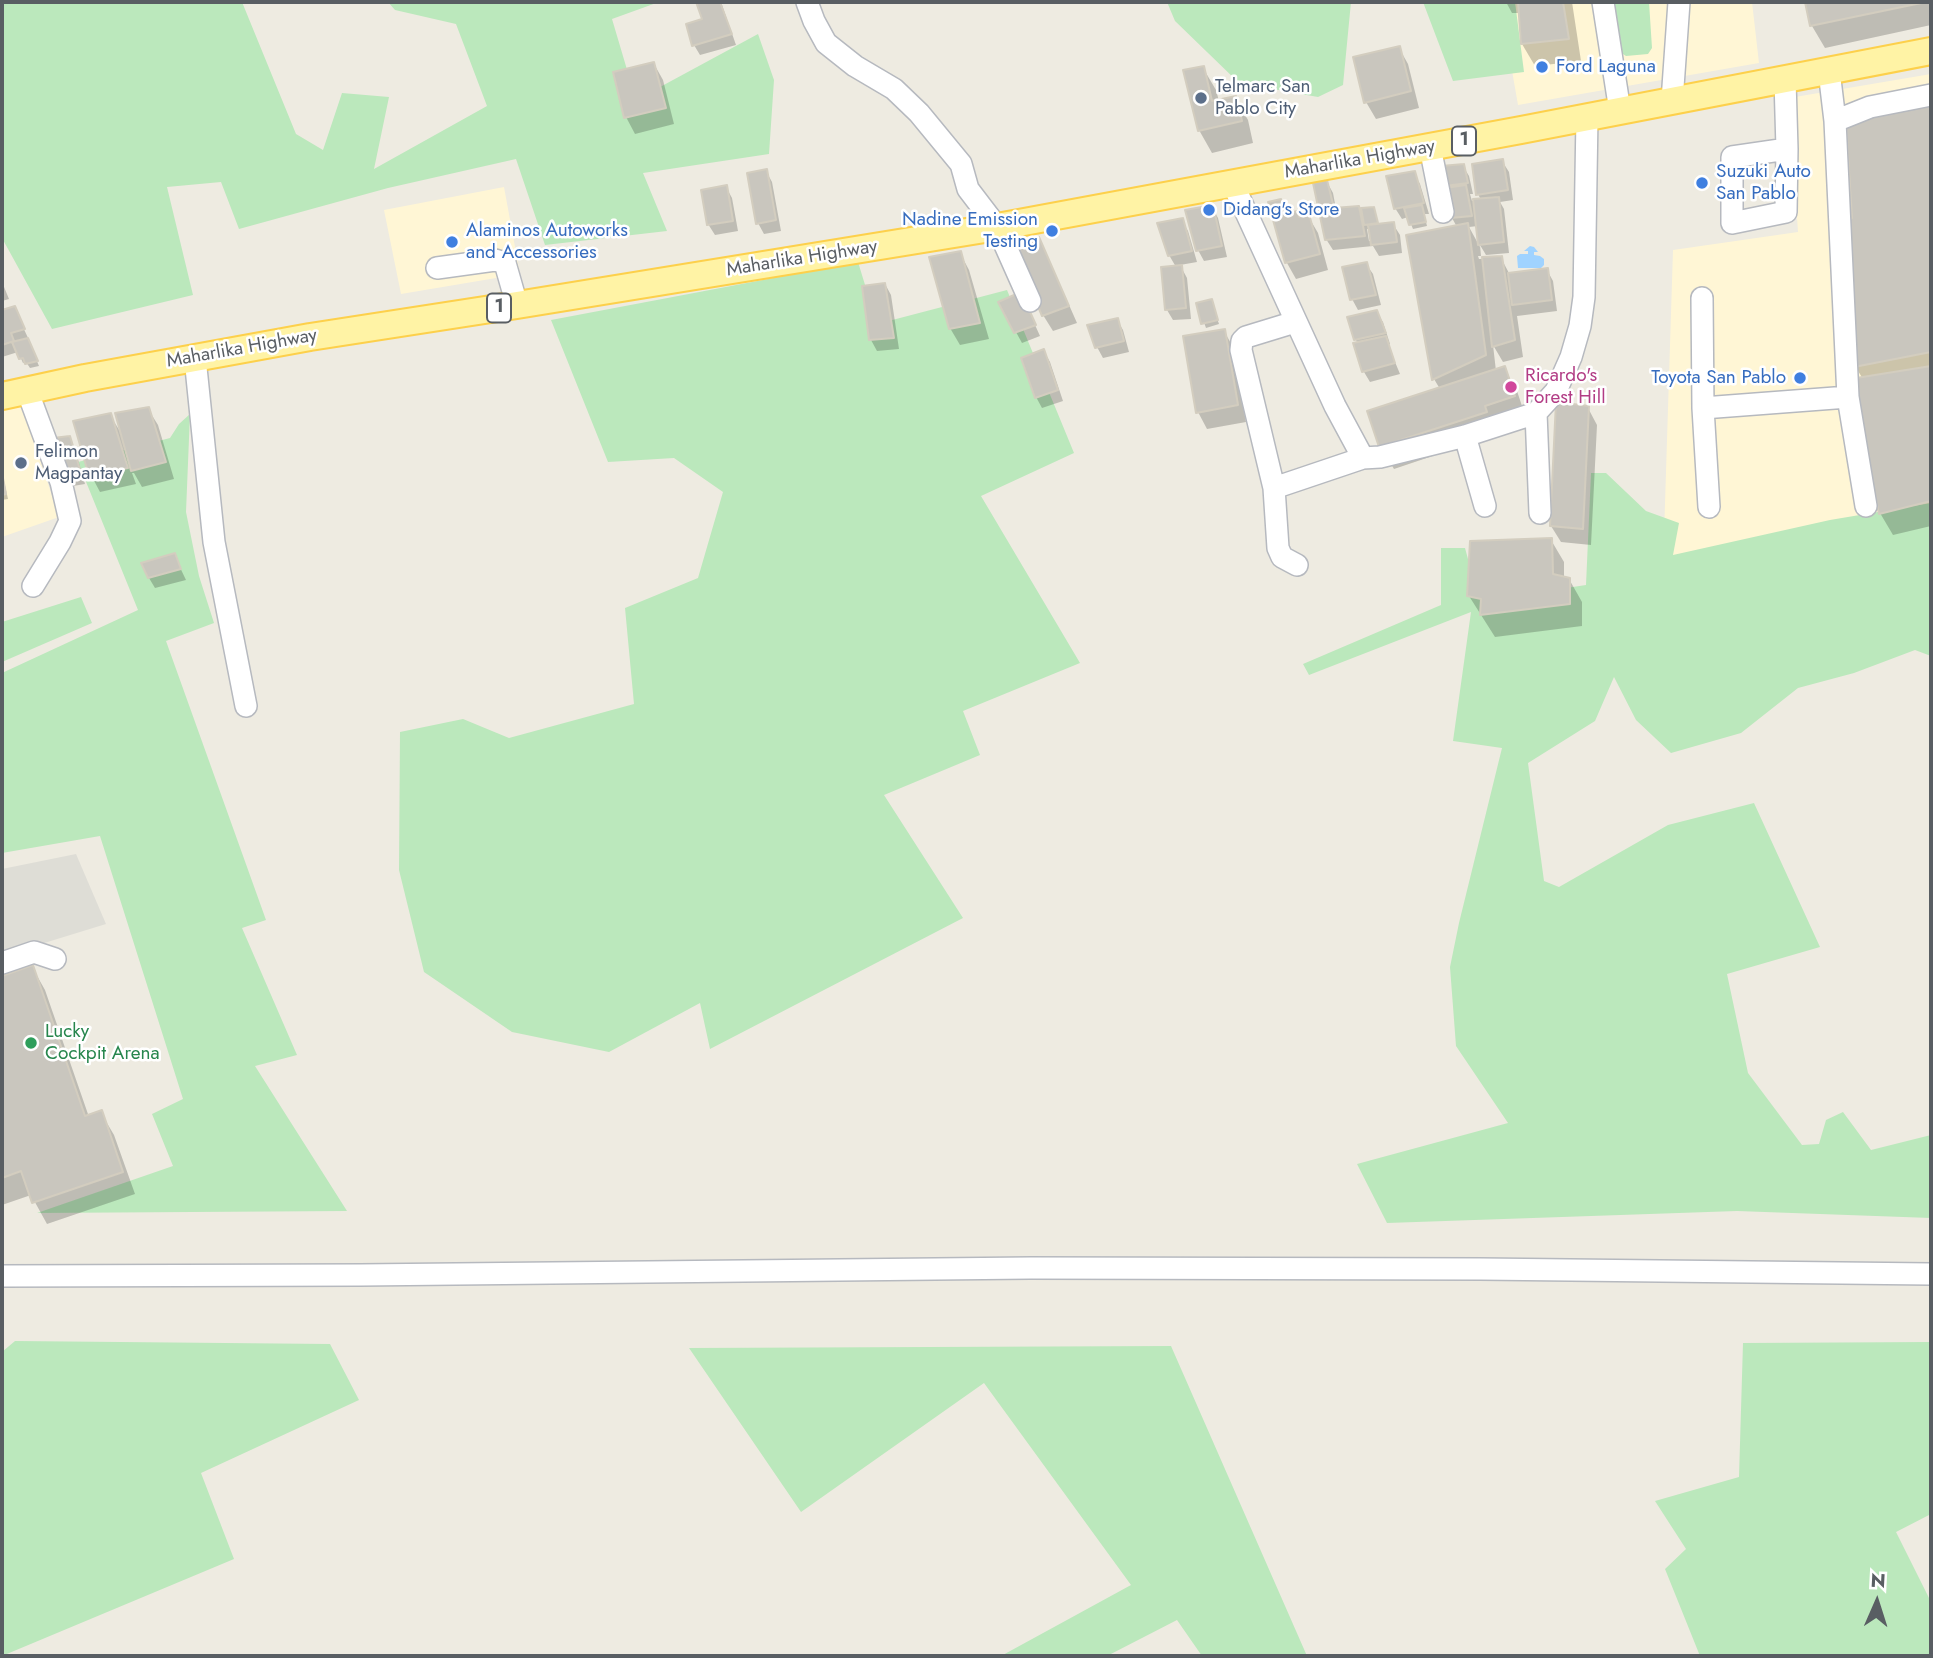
<!DOCTYPE html>
<style>
body{margin:0}
#map{position:relative;width:1933px;height:1658px;overflow:hidden;background:#eeebe1;font-family:Jost,sans-serif}
canvas{display:block}
.frame{position:absolute;inset:0;border:4px solid #595e63;pointer-events:none}
.north{position:absolute;left:1842px;top:1567px;width:70px;height:70px;-webkit-text-stroke:5px #fff;paint-order:stroke;rotate:3deg;font-size:19px;font-weight:700;line-height:28px;text-align:center;color:#595e63}
.north::after{content:'';display:block;margin:auto;width:24px;height:32px;background:#595e63;clip-path:polygon(50% 0,100% 100%,50% 72%,0 100%)}
</style>
<div id="map">
<canvas width="1933" height="1658"></canvas>
<div class="frame"></div>
<div class="north">N</div>
</div>
<script>
const ctx = document.querySelector('canvas').getContext('2d');
ctx.lineJoin = 'round';
function fillPath(path, color) { ctx.fillStyle = color; ctx.fill(path, 'evenodd'); }
const toPath = rows => new Path2D(rows.map(r => 'M' + r).join(''));
function trace(path, color, width, dash) { ctx.strokeStyle = color; ctx.lineWidth = width; ctx.lineCap = dash ? 'butt' : 'round'; ctx.setLineDash(dash || []); ctx.stroke(path); }
function drawText(font, color, halo, rows, align = 'center') {
  ctx.font = font + ' Jost,sans-serif'; ctx.lineWidth = 5; ctx.setLineDash([]); ctx.textBaseline = 'middle'; ctx.strokeStyle = halo; ctx.fillStyle = color; for (const [text, x, y, turn = 0] of rows) {
    ctx.save(); ctx.translate(x, y); ctx.rotate((+turn || 0) * Math.PI / 180); ctx.textAlign = isNaN(turn) ? turn : align; if (halo) ctx.strokeText(text, 0, 0); ctx.fillText(text, 0, 0); ctx.restore();
  }
}
fillPath(toPath([
 [1500,2,1752,2,1759,63,1518,105],
 [1931,74,1931,507,1663,567,1673,250,1798,232,1789,98],
 [504,187,520,274,401,294,384,210],
 [22,405,59,517,2,537,2,410]
]), '#fff6d5');
fillPath(toPath([
 [76,854,106,924,2,956,2,869]
]), '#deddd6');
fillPath(toPath([
 [2,2,242,2,296,134,323,150,342,93,389,97,374,169,487,106,456,24,395,10,388,2,659,2,612,19,636,100,758,34,774,80,769,154,643,173,667,231,545,245,516,159,388,188,239,229,221,182,167,187,193,295,52,329,2,238],
 [1167,2,1351,2,1343,85,1318,97,1239,83,1175,21],
 [1423,2,1515,2,1524,72,1453,81],
 [1613,2,1649,2,1652,48,1648,54,1626,56,1620,52],
 [858,262,877,324,1007,290,1074,453,981,496,1080,663,963,711,980,755,884,795,963,918,710,1049,700,1003,609,1052,512,1032,424,972,399,870,400,732,463,719,509,738,634,704,625,608,698,578,723,492,674,458,608,462,551,320],
 [190,414,186,512,199,576,214,623,166,641,266,920,242,928,297,1055,255,1066,347,1211,37,1213,173,1166,152,1114,183,1099,100,836,2,853,2,673,138,610,78,462,170,438,179,424],
 [1591,473,1606,473,1646,511,1679,523,1673,555,1830,520,1931,503,1931,656,1915,650,1854,673,1798,688,1741,733,1671,753,1636,720,1614,677,1595,721,1528,763,1544,881,1559,887,1668,825,1754,803,1820,947,1727,974,1748,1073,1802,1145,1819,1144,1826,1120,1843,1112,1871,1150,1931,1135,1931,1218,1737,1211,1387,1223,1357,1164,1508,1123,1456,1046,1450,967,1459,923,1502,748,1453,741,1471,612,1309,675,1303,664,1441,605,1441,548,1465,548,1474,581,1486,600,1586,585],
 [81,597,92,623,2,662,2,622],
 [15,1341,330,1344,359,1400,201,1473,234,1559,2,1656,2,1352],
 [1931,1342,1931,1401,1929,1401,1931,1416,1931,1514,1896,1532,1931,1602,1931,1656,1700,1656,1665,1569,1686,1549,1655,1501,1739,1477,1743,1343],
 [1171,1346,1307,1656,1202,1656,1177,1620,1107,1656,1001,1656,1131,1585,984,1383,801,1512,689,1348]
]), '#bbe8bc');
fillPath(toPath([
 [1530,246,1534,247,1538,252,1534,252,1534,255,1540,256,1544,259,1544,265,1541,268,1518,268,1517,256,1520,254,1528,254,1528,251,1524,251]
]), '#a0d3ff');
fillPath(toPath([
 [698,2,721,2,736,45,700,55,694,45,704,20],
 [1506,2,1572,2,1581,61,1535,66,1522,44,1520,13,1512,13],
 [1807,2,1931,2,1931,25,1825,48,1812,26],
 [1399,48,1408,64,1419,108,1376,119,1366,102],
 [654,64,663,80,674,124,635,134,626,117],
 [1203,68,1216,90,1219,101,1235,98,1248,120,1253,143,1212,153,1199,130],
 [1931,107,1931,526,1893,535,1880,513,1863,379,1855,366,1854,219,1848,124],
 [1502,161,1509,172,1513,200,1500,202,1504,209,1509,253,1486,255,1480,245,1481,256,1478,256,1479,259,1501,258,1510,275,1547,270,1553,281,1557,311,1517,316,1523,357,1503,362,1493,345,1496,371,1504,368,1517,391,1526,418,1498,434,1394,469,1381,447,1440,389,1434,379,1457,227,1452,218,1446,186,1463,166,1469,176,1473,194,1470,194,1472,201,1481,200,1478,194],
 [1478,226,1480,247,1469,227],
 [766,171,772,182,781,231,764,234,758,223],
 [1414,173,1420,184,1429,214,1424,214,1427,226,1413,229,1408,217,1402,219,1395,208],
 [1327,182,1333,193,1336,209,1358,208,1364,217,1373,208,1379,226,1393,224,1400,235,1402,253,1379,256,1373,246,1333,250,1326,239],
 [1367,229,1370,229,1372,241,1369,241],
 [726,187,732,198,738,231,715,235,708,224],
 [1280,201,1288,215,1300,219,1308,216,1318,233,1328,270,1296,279,1287,263],
 [1212,207,1218,218,1227,257,1204,261,1198,250],
 [1182,220,1188,231,1197,262,1180,265,1187,278,1191,319,1173,320,1167,310,1163,268,1176,267,1169,255],
 [1038,239,1047,255,1077,323,1053,331,1043,315],
 [960,253,969,270,989,339,960,345,950,328],
 [1366,264,1373,274,1381,305,1358,310,1352,299],
 [2,282,9,299,2,301],
 [885,284,891,295,899,349,877,351,871,340,864,288],
 [1211,301,1219,324,1206,328,1198,305],
 [1000,303,1026,305,1040,336,1022,343],
 [14,308,29,340,28,340,39,366,30,368,26,362,23,363,18,352,2,357,2,312],
 [1376,312,1383,322,1390,344,1388,345,1400,374,1370,382,1364,372,1355,345,1358,344,1356,340],
 [1117,320,1123,330,1129,352,1103,358,1097,347],
 [1224,331,1233,347,1246,422,1207,429,1198,412],
 [1044,351,1050,362,1063,401,1042,408,1036,397],
 [1588,408,1597,425,1591,545,1561,542,1551,526],
 [148,409,158,425,174,479,142,487,134,473,132,473,136,484,100,492,91,475,110,415,121,433],
 [69,438,75,449,85,484,73,486,66,475],
 [2,472,8,499,2,500],
 [1551,540,1564,562,1564,578,1569,579,1582,602,1582,626,1495,637,1469,596],
 [174,555,186,580,155,588,149,578],
 [32,967,45,990,89,1117,101,1113,114,1135,135,1194,47,1224,31,1195,2,1205,2,978]
]), '#0003');
const building = toPath([
 [696,2,720,2,732,34,692,46,686,24,702,19,696,2],
 [1518,2,1563,2,1569,39,1521,44,1518,2],
 [1805,2,1926,2,1810,26,1805,2],
 [1400,46,1411,91,1364,103,1353,57,1400,46],
 [654,62,666,108,624,118,613,72,654,62],
 [1204,66,1212,101,1236,96,1242,121,1198,131,1183,70,1204,66],
 [1931,105,1931,352,1854,367,1842,222,1852,218,1846,123,1931,105],
 [1503,159,1508,190,1476,195,1472,164,1503,159],
 [1464,164,1468,183,1445,186,1441,166,1464,164],
 [767,169,776,220,756,224,747,173,767,169],
 [1415,171,1424,203,1394,209,1386,176,1415,171],
 [1327,180,1334,208,1359,206,1365,236,1325,240,1313,183,1327,180],
 [727,185,733,221,707,225,701,190,727,185],
 [1466,185,1472,216,1450,218,1445,188,1466,185],
 [1499,197,1504,242,1478,245,1473,199,1499,197],
 [1281,199,1285,214,1297,211,1299,217,1309,214,1320,254,1285,263,1268,202,1281,199],
 [1213,205,1222,246,1196,251,1185,210,1213,205],
 [1422,205,1426,222,1409,225,1404,208,1422,205],
 [1374,207,1378,223,1364,225,1361,208,1374,207],
 [1183,218,1192,251,1168,256,1157,223,1183,218],
 [1394,222,1397,242,1371,245,1368,225,1394,222],
 [1468,223,1486,355,1432,380,1406,235,1468,223],
 [1039,237,1069,306,1042,316,1013,246,1039,237],
 [961,251,980,323,949,329,929,257,961,251],
 [1502,256,1515,340,1492,347,1482,257,1502,256],
 [1367,262,1376,295,1350,300,1342,267,1367,262],
 [1182,265,1186,308,1165,310,1161,267,1182,265],
 [1548,268,1552,300,1512,305,1508,273,1548,268],
 [885,283,894,338,869,340,862,286,885,283],
 [1021,292,1036,325,1014,333,998,302,1021,292],
 [1212,299,1218,320,1201,324,1196,303,1212,299],
 [15,306,25,329,11,333,14,341,2,345,2,310,15,306],
 [1377,310,1386,333,1354,340,1347,317,1377,310],
 [1118,318,1124,341,1095,348,1087,325,1118,318],
 [1225,329,1238,405,1196,413,1183,336,1225,329],
 [1386,336,1395,363,1362,372,1353,343,1386,336],
 [28,338,38,361,25,364,23,358,19,359,12,342,28,338],
 [1044,349,1058,390,1035,398,1021,358,1044,349],
 [1505,366,1515,396,1485,406,1487,412,1379,447,1367,411,1505,366],
 [1931,366,1931,501,1879,514,1850,379,1931,366],
 [1556,402,1589,406,1583,529,1550,526,1556,402],
 [149,407,166,462,131,471,115,413,149,407],
 [111,413,128,468,89,476,73,421,111,413],
 [70,436,81,473,65,476,53,438,70,436],
 [2,473,6,494,2,495,2,473],
 [1552,538,1553,574,1570,578,1570,604,1480,615,1481,599,1467,596,1470,541,1552,538],
 [175,553,181,569,148,578,141,563,175,553],
 [33,965,85,1116,102,1110,123,1172,32,1203,21,1171,2,1178,2,976,33,965]
]);
fillPath(building, '#c9c6be');
trace(building, '#d3cdbf', 2);
const minor = toPath([
 [807,2,814,21,826,43,855,66,894,89,919,113,961,164,968,189,997,227,1030,301],
 [1603,2,1620,111],
 [1829,71,1835,121,1848,397,1866,506],
 [1785,80,1787,149,1786,212,1732,223,1732,157,1787,149],
 [1672,101,1679,2],
 [1835,121,1870,107,1931,95],
 [1430,147,1443,212],
 [1233,184,1335,406,1363,458,1380,457,1465,436,1536,413],
 [437,268,495,260,505,263,517,305],
 [1702,298,1703,408,1709,507],
 [1295,322,1246,337,1242,341,1241,350,1274,488,1278,548,1282,557,1297,565],
 [195,358,214,542,246,706],
 [27,390,61,482,70,521,60,542,33,586],
 [1703,408,1848,397],
 [1465,436,1485,506],
 [1274,488,1363,458],
 [1540,513,1536,413,1556,391,1571,357,1580,326,1584,297,1587,117],
 [2,963,34,952,55,959],
 [2,1276,360,1275,1031,1268,1480,1269,1931,1274]
]);
const major = toPath([
 [2,396,85,378,310,337,517,305,997,227,1521,130,1931,51]
]);
trace(minor, '#b6b9bf', 24);
trace(major, '#fdd04b', 30);
trace(minor, '#fff', 21);
trace(major, '#fff3a5', 26);
for (const [x, y, r, color] of [
 [1542,67,7,"#3f7fe0"],
 [1201,98,7,"#5c6f8a"],
 [1702,183,7,"#3f7fe0"],
 [1209,210,7,"#3f7fe0"],
 [1052,231,7,"#3f7fe0"],
 [452,242,7,"#3f7fe0"],
 [1800,378,7,"#3f7fe0"],
 [1511,387,7,"#d1479c"],
 [21,463,7,"#5c6f8a"],
 [31,1043,7,"#2e9e5b"]
]) { const dot = new Path2D(); dot.arc(x, y, r, 0, 2 * Math.PI); ctx.fillStyle = color; ctx.fill(dot); trace(dot, '#fff', 2.5); }
for (const [x, y, w] of [
 [1464,141,24],
 [499,308,24]
]) { const box = new Path2D(); box.roundRect(x - w / 2, y - 14.5, w, 29, 5); ctx.fillStyle = '#fff'; ctx.fill(box); trace(box, '#595e63', 2); }
drawText('bold 18px', '#595e63', null, [
 ["1",1464,141],
 ["1",499,308]
]);
drawText('19px', '#366cbe', '#fff', [
 ["Ford Laguna",1556,67],
 ["Suzuki Auto",1716,172],
 ["San Pablo",1716,194],
 ["Didang's Store",1223,210],
 ["Nadine Emission",1038,220,"right"],
 ["Testing",1038,242,"right"],
 ["Alaminos Autoworks",466,231],
 ["and Accessories",466,253],
 ["Toyota San Pablo",1786,378,"right"]
], 'left');
drawText('19px', '#4e5e75', '#fff', [
 ["Telmarc San",1215,87],
 ["Pablo City",1215,109],
 ["Felimon",35,452],
 ["Magpantay",35,474]
], 'left');
drawText('19px', '#595e63', '#fff', [
 ["Maharlika Highway",1360,160,-10],
 ["Maharlika Highway",802,259,-9],
 ["Maharlika Highway",242,349,-10]
]);
drawText('19px', '#b23c85', '#fff', [
 ["Ricardo's",1525,376],
 ["Forest Hill",1525,398]
], 'left');
drawText('19px', '#27864d', '#fff', [
 ["Lucky",45,1032],
 ["Cockpit Arena",45,1054]
], 'left');
</script>
